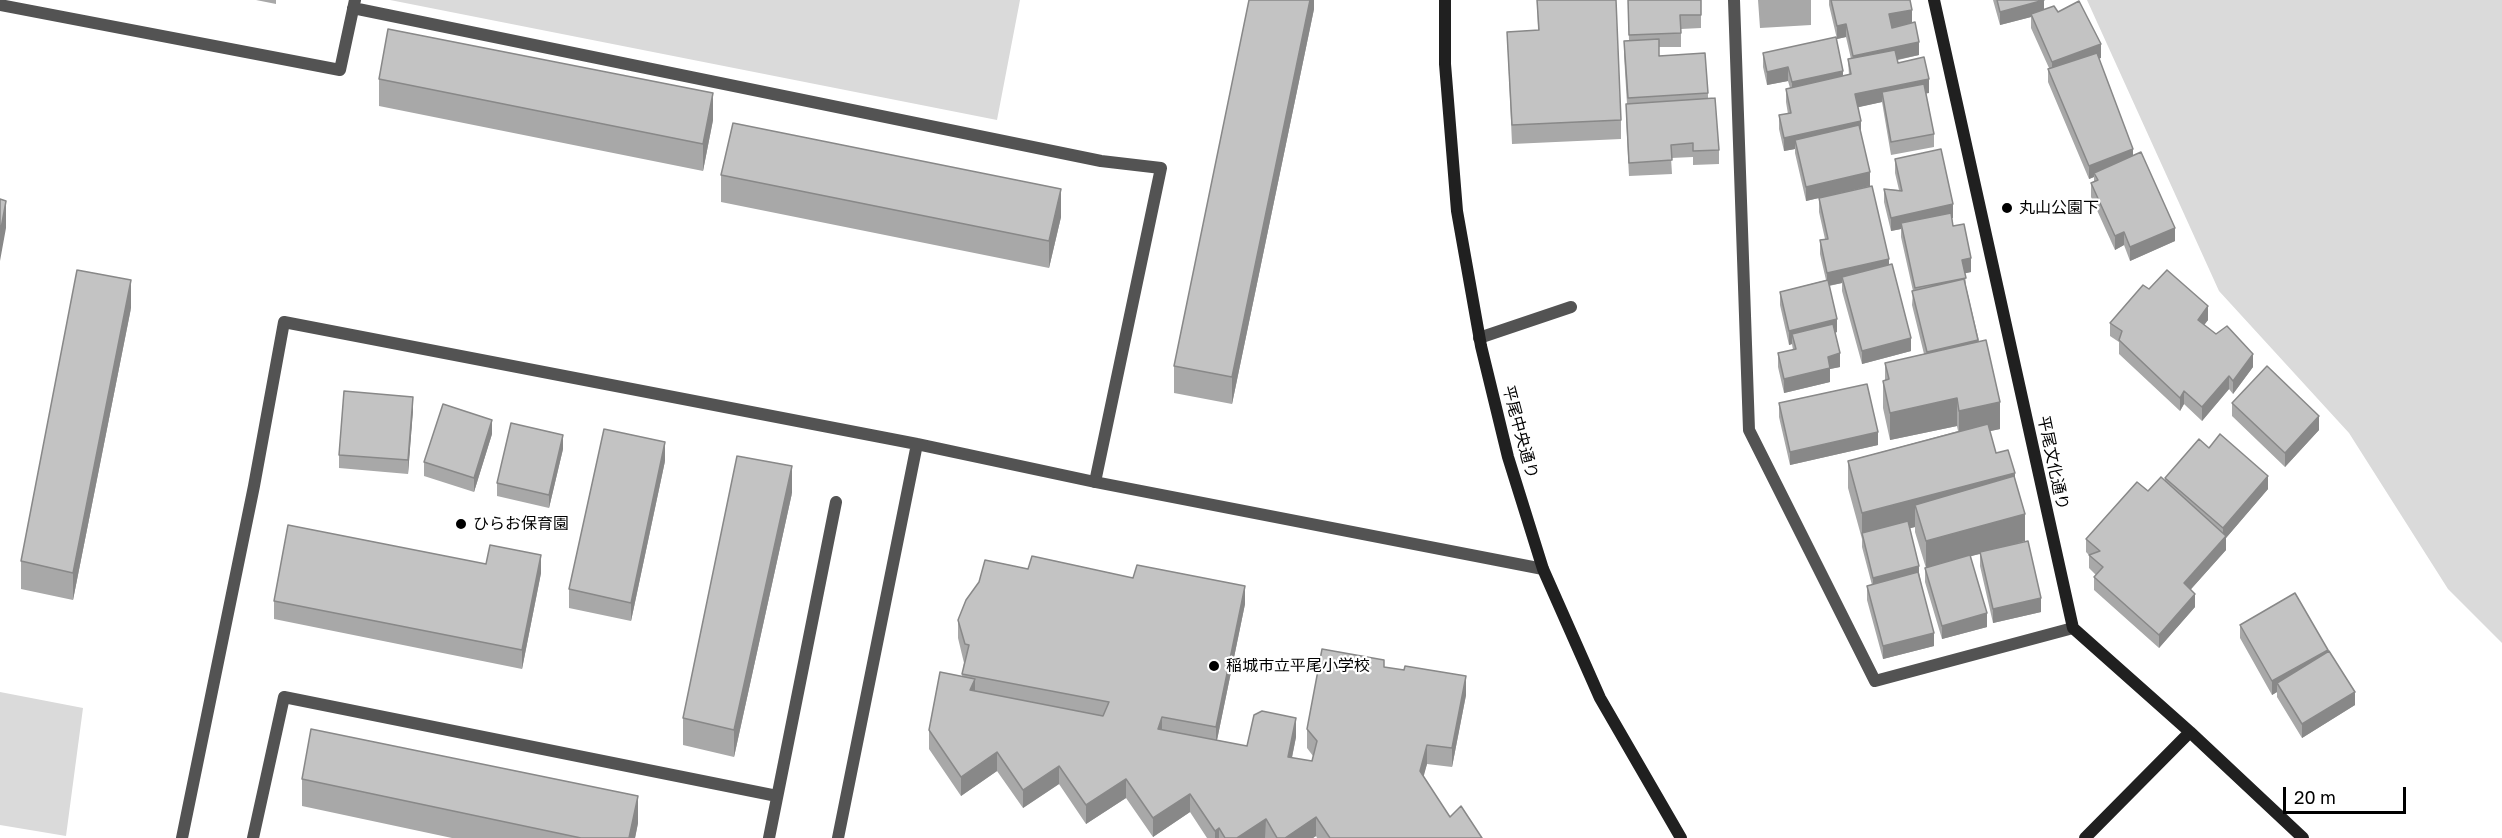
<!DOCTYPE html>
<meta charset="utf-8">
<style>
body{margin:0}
#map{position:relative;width:2502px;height:838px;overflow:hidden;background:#fff;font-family:"Golos Text",sans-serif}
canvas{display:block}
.scale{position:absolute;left:2283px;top:787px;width:123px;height:27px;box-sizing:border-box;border:3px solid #000;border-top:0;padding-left:8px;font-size:18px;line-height:21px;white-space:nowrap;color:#000;-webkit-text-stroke:4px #fff;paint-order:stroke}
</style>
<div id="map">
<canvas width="2502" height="838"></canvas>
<div class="scale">20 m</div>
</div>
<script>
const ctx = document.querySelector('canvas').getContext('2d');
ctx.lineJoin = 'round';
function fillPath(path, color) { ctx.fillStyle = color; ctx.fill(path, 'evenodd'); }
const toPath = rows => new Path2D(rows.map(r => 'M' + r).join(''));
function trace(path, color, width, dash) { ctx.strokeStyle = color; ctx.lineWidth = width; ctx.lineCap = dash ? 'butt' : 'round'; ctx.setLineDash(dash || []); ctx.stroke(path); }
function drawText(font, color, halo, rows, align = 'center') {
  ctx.font = font + ' "Golos Text","Noto Sans JP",sans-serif'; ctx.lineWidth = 4.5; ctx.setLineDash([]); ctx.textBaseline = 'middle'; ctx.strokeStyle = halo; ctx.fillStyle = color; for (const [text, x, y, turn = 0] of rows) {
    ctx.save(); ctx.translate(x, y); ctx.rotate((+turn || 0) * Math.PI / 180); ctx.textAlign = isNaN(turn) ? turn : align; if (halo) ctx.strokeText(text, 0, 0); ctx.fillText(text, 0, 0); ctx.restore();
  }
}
fillPath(toPath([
 [390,0,1020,0,997,120],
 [2087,0,2502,0,2502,643,2448,589,2349,433,2219,291],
 [0,692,83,708,66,836,0,825]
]), '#dadada');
trace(toPath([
 [0,5,340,70,355,0],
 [353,8,1101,161,1161,168,1095,482],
 [1479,338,1571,307],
 [253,838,284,697,777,796],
 [769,838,836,502]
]), '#535353', 12);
trace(toPath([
 [1734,0,1749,430,1875,681,2073,628],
 [182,838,254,486,284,322,917,444,1095,482,1543,569],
 [838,838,917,444]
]), '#535353', 12);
trace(toPath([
 [1445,0,1445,64,1457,211,1481,346,1508,457,1543,569,1600,698,1681,838],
 [1934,0,2073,628,2190,732,2303,838],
 [2085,838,2190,732]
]), '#202020', 12);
fillPath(toPath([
 [256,0,276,0,276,4],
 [1314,0,1314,9,1232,404,1174,393,1174,366],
 [1537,0,1621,120,1621,139,1512,144,1507,32,1538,30],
 [1628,0,1701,0,1701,28,1681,29,1681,47,1659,47,1659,56,1708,93,1708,99,1719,150,1719,164,1693,165,1693,157,1671,158,1672,174,1629,176,1626,117,1626,104,1627,104,1624,55,1624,41,1629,41],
 [1758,0,1811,0,1811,25,1760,28],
 [1829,0,1910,0,1912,23,1919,55,1898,60,1898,63,1929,93,1926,93,1934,134,1934,147,1891,155,1882,102,1858,107,1861,133,1870,186,1806,201,1795,153,1795,149,1784,151,1779,129,1779,115,1788,114,1786,102,1786,89,1790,88,1788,81,1767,85,1763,67,1763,53,1843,76,1849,75,1848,59,1851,59,1846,37,1837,39,1829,5],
 [1993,0,2044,0,2044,9,2058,12,2101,58,2099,58,2133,156,2175,241,2130,261,2124,245,2115,250,2091,197,2091,183,2094,182,2094,177,2089,179,2048,82,2048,69,2049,68,2031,28,2031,17,2000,25],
 [379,79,713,120,703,171,379,106],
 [1895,159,1953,218,1952,218,1953,226,1971,272,1965,273,1966,286,2000,429,1990,431,1996,453,2015,478,2025,541,2009,545,2041,612,1993,623,1980,566,1980,554,1970,556,1987,627,1942,639,1925,582,1925,568,1926,568,1915,532,1915,527,1910,528,1934,646,1883,659,1867,600,1867,586,1872,585,1862,547,1862,539,1848,488,1848,461,1958,431,1957,426,1890,440,1883,408,1883,381,1885,380,1885,363,1924,354,1912,305,1913,291,1901,237,1901,229,1891,231,1884,202,1884,189,1899,190,1895,173],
 [721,175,1061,217,1049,268,721,202],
 [1819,198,1889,265,1911,351,1862,364,1842,291,1842,283,1829,286,1837,332,1835,333,1840,367,1830,369,1830,382,1784,393,1778,367,1778,353,1793,350,1792,344,1789,345,1780,305,1780,292,1826,280,1820,254,1820,240,1825,239,1819,212],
 [2149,289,2208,320,2204,325,2253,367,2233,394,2229,389,2202,421,2184,404,2180,411,2119,354,2119,342,2110,336,2110,323],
 [131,308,73,600,21,589,21,561],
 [1779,403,1878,445,1790,465,1779,417],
 [2232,403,2319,430,2285,467,2232,416],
 [413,410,408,474,339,468,339,455],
 [492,434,474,492,424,476,424,462],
 [2209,448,2268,489,2226,538,2226,550,2191,589,2195,607,2159,648,2094,590,2094,577,2096,575,2089,568,2089,555,2086,552,2086,539,2148,491,2165,481,2165,478],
 [563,449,549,508,497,496,497,483],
 [665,461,631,621,569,608,569,589],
 [792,493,734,757,683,745,683,718],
 [486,564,541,573,522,669,274,619,274,601],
 [1028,569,1245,604,1217,740,1247,746,1296,737,1292,758,1312,761,1313,756,1307,748,1307,729,1384,667,1466,695,1452,767,1427,764,1423,776,1450,817,1482,838,1317,838,1316,836,1313,838,1207,838,1190,812,1153,837,1126,798,1086,824,1059,784,1023,808,997,771,961,796,929,749,929,730,962,676,964,663,958,638,958,620],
 [2240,625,2328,652,2355,705,2302,738,2277,697,2277,692,2272,695,2240,638],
 [302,779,638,823,635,838,452,838,302,806]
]), '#a8a8a8');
fillPath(toPath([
 [1310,0,1314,0,1314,9,1232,404,1232,377],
 [2044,0,2044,14,2031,14,2031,17,2000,25,2000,12],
 [1912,10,1912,23,1889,28,1889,14],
 [1846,24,1846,37,1837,39,1837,26],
 [1919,42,1919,55,1853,69,1853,56],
 [2101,44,2101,58,2052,75,2052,62],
 [1788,67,1788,81,1767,85,1767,72],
 [1843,71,1843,84,1792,95,1792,82],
 [1929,79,1929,93,1883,102,1882,92,1882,102,1855,108,1855,94],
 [713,93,713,120,703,171,703,144],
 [1861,121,1861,134,1795,140,1795,149,1784,151,1784,138],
 [2133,149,2133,163,2094,173,2094,177,2089,179,2089,166],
 [1870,172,1870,186,1806,201,1806,187],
 [1061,189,1061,217,1049,268,1049,241],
 [6,201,6,228,0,261,0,234],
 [1953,204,1953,218,1902,229,1901,223,1901,229,1891,231,1891,218],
 [2175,228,2175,241,2130,261,2130,247],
 [2124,232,2124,245,2115,250,2115,236],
 [1971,258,1971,272,1962,274,1962,260],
 [1889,259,1889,272,1842,277,1842,283,1827,286,1827,273],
 [131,280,131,308,73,600,73,573],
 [2208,306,2208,320,2198,333,2198,320],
 [1837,319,1837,332,1795,343,1792,334,1792,344,1789,345,1789,331],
 [1911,338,1911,351,1862,364,1862,351],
 [1978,340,1978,354,1927,366,1927,352],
 [1840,353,1840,367,1830,369,1830,382,1784,393,1784,379,1828,357],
 [2253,354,2253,367,2233,394,2233,381],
 [2229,376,2229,389,2202,421,2202,407],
 [2184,391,2184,404,2180,411,2180,398],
 [413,397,413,410,408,474,408,460],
 [1957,398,1957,426,1890,440,1890,413],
 [2000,402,2000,429,1959,438,1959,411],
 [2319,416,2319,430,2285,467,2285,453],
 [492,420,492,434,474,492,474,478],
 [1878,432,1878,445,1790,465,1790,452],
 [563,435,563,449,549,508,549,495],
 [665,442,665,461,631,621,631,603],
 [792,466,792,493,734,757,734,730],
 [2015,473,2015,500,1915,505,1915,527,1864,540,1862,535,1862,513],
 [2268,476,2268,489,2226,538,2226,550,2184,597,2184,583,2223,539,2223,528],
 [2025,514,2025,541,1926,569,1926,541],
 [541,555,541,573,522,669,522,650],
 [1919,566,1919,580,1873,592,1873,578],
 [1245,586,1245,604,1216,745,1216,727],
 [2195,594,2195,607,2159,648,2159,635],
 [2041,598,2041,612,1993,623,1993,609],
 [1987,613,1987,627,1942,639,1942,626],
 [1934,633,1934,646,1883,659,1883,646],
 [2328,650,2328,663,2277,683,2277,692,2272,695,2272,681],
 [1466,676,1466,695,1452,767,1452,748],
 [975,679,975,698,970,690],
 [2355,692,2355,705,2302,738,2302,724],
 [1162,717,1162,735,1158,729],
 [1296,718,1296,737,1288,776,1288,757],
 [1427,745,1427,764,1420,790,1420,771],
 [997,752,997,771,961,796,961,777],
 [1059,766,1059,784,1023,808,1023,790],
 [1126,779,1126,798,1086,824,1086,805],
 [1190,794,1190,812,1153,837,1153,818],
 [638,796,638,823,635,838,629,838],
 [1316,817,1316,836,1313,838,1285,838],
 [1266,819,1265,838,1237,838],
 [1219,828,1219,838,1215,838,1215,831]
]), '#888');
const building = toPath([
 [1249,0,1310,0,1232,377,1174,366,1249,0],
 [1537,0,1616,0,1621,120,1512,125,1507,32,1539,30,1537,0],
 [1628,0,1701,0,1701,15,1680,15,1681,33,1629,35,1628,0],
 [1831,0,1910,0,1912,10,1889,14,1892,28,1915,22,1919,42,1853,56,1846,24,1837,26,1831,0],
 [1997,0,2044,0,2000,12,1997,0],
 [2079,1,2101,44,2052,62,2031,14,2054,6,2058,12,2079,1],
 [388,29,713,93,703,144,379,79,388,29],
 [1836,37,1843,71,1792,82,1788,67,1767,72,1763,53,1836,37],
 [1659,39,1659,56,1705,53,1708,93,1628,98,1624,41,1659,39],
 [1895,50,1898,63,1924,57,1929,79,1855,94,1861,121,1784,138,1779,115,1791,113,1786,89,1851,74,1848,59,1895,50],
 [2097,53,2133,149,2089,166,2048,69,2097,53],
 [1924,84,1934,134,1891,142,1882,92,1924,84],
 [1715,98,1719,150,1693,151,1693,143,1671,145,1672,160,1629,163,1626,104,1715,98],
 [733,123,1061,189,1049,241,721,175,733,123],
 [1859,125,1870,172,1806,187,1795,140,1859,125],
 [1941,149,1953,204,1891,218,1884,189,1902,191,1895,159,1941,149],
 [2141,152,2175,228,2130,247,2124,232,2115,236,2091,183,2098,180,2094,173,2141,152],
 [1872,186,1889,259,1827,273,1820,240,1828,239,1819,198,1872,186],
 [0,199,6,201,0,234,0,199],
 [1951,213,1953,226,1964,224,1971,258,1962,260,1966,278,1915,288,1901,223,1951,213],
 [1892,264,1911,338,1862,351,1842,277,1892,264],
 [77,270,131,280,73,573,21,561,77,270],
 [2167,270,2208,306,2198,320,2216,334,2227,326,2253,354,2233,381,2229,376,2202,407,2184,391,2180,398,2119,340,2122,331,2110,323,2143,285,2149,289,2167,270],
 [1964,279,1978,340,1927,352,1912,291,1964,279],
 [1828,280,1837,319,1789,331,1780,292,1828,280],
 [1833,324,1840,353,1828,357,1830,368,1784,379,1778,353,1796,349,1792,334,1833,324],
 [1986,340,2000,402,1959,411,1957,398,1890,413,1883,381,1889,379,1885,363,1986,340],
 [2267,366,2319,416,2285,453,2232,403,2267,366],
 [1867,384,1878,432,1790,452,1779,403,1867,384],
 [344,391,413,397,408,460,339,455,344,391],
 [443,404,492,420,474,478,424,462,443,404],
 [511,423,563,435,549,495,497,483,511,423],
 [1988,424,1996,453,2008,450,2015,473,1862,513,1848,461,1988,424],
 [604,429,665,442,631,603,569,589,604,429],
 [2220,434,2268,476,2223,528,2165,478,2199,439,2209,448,2220,434],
 [737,456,792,466,734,730,683,718,737,456],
 [2014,476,2025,514,1926,541,1915,505,2014,476],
 [2161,477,2226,536,2184,583,2195,594,2159,635,2094,577,2103,567,2089,555,2100,551,2086,539,2137,482,2148,491,2161,477],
 [1908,521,1919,566,1873,578,1862,533,1908,521],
 [288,525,486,564,490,545,541,555,522,650,274,601,288,525],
 [2028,541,2041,598,1993,609,1980,552,2028,541],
 [1970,555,1987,613,1942,626,1925,568,1970,555],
 [1032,556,1133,578,1137,565,1245,586,1216,727,1162,717,1158,729,1247,746,1254,715,1262,711,1296,718,1288,757,1312,761,1317,741,1307,729,1322,649,1384,660,1384,667,1404,670,1405,666,1466,676,1452,748,1427,745,1420,771,1450,817,1461,806,1482,838,1330,838,1316,817,1285,838,1277,838,1266,819,1237,838,1225,838,1219,828,1215,831,1190,794,1153,818,1126,779,1086,805,1059,766,1023,790,997,752,961,777,929,730,940,672,975,679,970,690,1103,716,1109,702,962,674,969,645,965,644,958,620,966,600,979,582,985,560,1028,569,1032,556],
 [1918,572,1934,633,1883,646,1867,586,1918,572],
 [2295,593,2328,650,2272,681,2240,625,2295,593],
 [2329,651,2355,692,2302,724,2277,683,2329,651],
 [311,729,638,796,629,838,581,838,302,779,311,729]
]);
fillPath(building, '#c3c3c3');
trace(building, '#888', 1.5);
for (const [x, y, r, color] of [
 [2007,208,6,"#000"],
 [461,524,6,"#000"],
 [1214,666,6,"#000"]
]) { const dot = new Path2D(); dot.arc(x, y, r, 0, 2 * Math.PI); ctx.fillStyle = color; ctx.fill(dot); trace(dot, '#fff', 2); }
drawText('16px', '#000', '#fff', [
 ["丸山公園下",2019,208],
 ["ひらお保育園",473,524],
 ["稲城市立平尾小学校",1226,666]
], 'left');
drawText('16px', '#000', '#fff', [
 ["平尾中央通り",1520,432,75],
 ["平尾文化通り",2053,463,78]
]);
</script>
